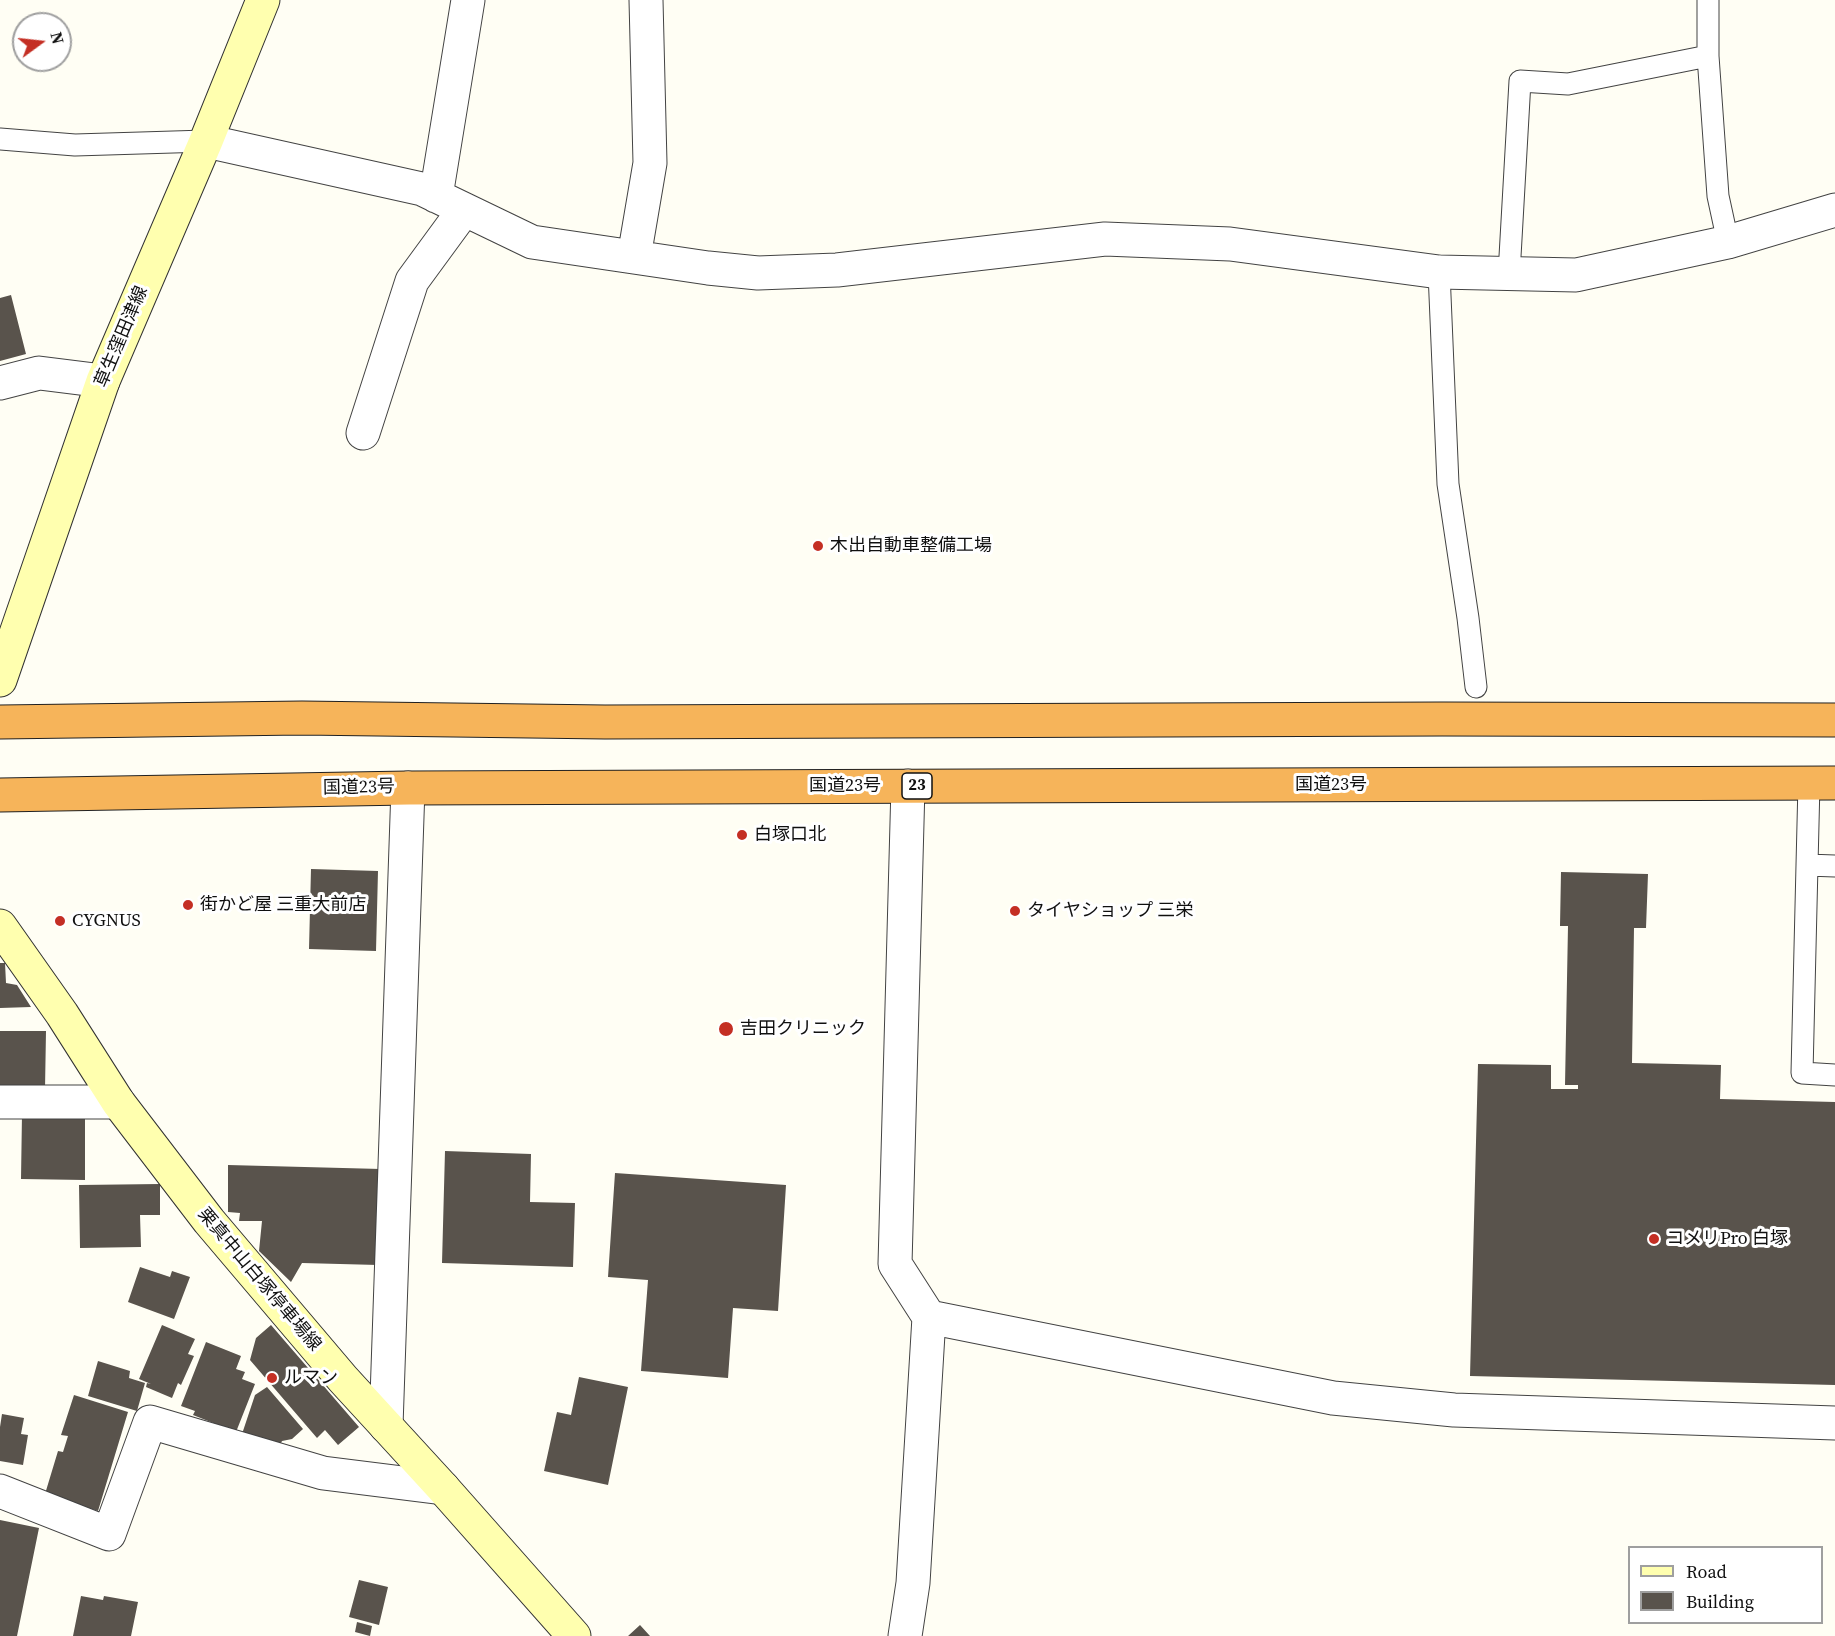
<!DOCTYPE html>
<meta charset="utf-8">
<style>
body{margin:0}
#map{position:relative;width:1835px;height:1636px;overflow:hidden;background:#fffef4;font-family:"Source Serif 4",serif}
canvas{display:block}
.legend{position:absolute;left:1628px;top:1546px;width:195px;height:78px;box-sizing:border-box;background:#fff;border:2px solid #9f9f9f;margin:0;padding:8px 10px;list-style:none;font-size:18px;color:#101010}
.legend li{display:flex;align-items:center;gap:12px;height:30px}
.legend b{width:30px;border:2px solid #9f9f9f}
.north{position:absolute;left:12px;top:12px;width:60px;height:60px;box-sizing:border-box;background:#fff;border:2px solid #9f9f9f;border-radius:50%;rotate:75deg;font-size:16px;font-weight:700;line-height:24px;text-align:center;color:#101010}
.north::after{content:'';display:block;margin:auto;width:21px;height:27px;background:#c42f24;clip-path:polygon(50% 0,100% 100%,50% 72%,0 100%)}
</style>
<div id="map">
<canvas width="1835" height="1636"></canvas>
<ul class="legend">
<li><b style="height:8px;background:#ffffaf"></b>Road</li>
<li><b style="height:16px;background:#59534c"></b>Building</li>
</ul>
<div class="north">N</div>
</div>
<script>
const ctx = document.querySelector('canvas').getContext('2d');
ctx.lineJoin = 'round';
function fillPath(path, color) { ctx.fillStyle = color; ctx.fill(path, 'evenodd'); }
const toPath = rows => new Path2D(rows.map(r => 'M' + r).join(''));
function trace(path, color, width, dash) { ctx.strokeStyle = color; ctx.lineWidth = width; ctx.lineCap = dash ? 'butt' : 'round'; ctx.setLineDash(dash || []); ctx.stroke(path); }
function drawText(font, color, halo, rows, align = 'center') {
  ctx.font = font + ' "Source Serif 4","Noto Sans JP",serif'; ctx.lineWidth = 6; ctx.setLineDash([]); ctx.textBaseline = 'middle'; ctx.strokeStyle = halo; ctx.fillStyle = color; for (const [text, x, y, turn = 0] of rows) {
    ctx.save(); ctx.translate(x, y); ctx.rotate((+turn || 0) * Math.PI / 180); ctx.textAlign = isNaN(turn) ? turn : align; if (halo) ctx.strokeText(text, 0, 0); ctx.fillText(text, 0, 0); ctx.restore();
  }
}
fillPath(toPath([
 [11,295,26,354,0,361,0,298],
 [311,869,378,871,376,951,309,949],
 [1561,872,1648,874,1646,928,1634,928,1632,1063,1721,1065,1720,1099,1835,1102,1835,1385,1470,1376,1478,1064,1551,1065,1551,1089,1578,1089,1578,1085,1565,1085,1568,926,1560,926],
 [0,963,5,963,6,983,17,985,31,1007,0,1008],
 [0,1031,46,1031,45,1089,0,1089],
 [22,1114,85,1115,85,1180,21,1179],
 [445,1151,531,1154,530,1202,575,1203,573,1267,442,1263],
 [228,1165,381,1169,378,1265,302,1263,291,1282,259,1251,262,1221,239,1221,240,1213,228,1212],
 [615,1173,786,1185,778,1311,733,1308,728,1378,641,1371,648,1280,608,1277],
 [160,1184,160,1215,140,1215,141,1247,80,1248,79,1185],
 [140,1267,170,1277,172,1271,190,1277,174,1319,128,1302],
 [162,1325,195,1339,188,1354,194,1356,181,1385,178,1383,172,1398,146,1387,147,1383,151,1384,139,1379],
 [271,1325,359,1427,338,1445,325,1430,317,1438,250,1360,256,1338],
 [206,1342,241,1356,236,1369,245,1372,242,1379,255,1384,236,1432,193,1415,195,1411,181,1406],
 [98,1361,130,1371,129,1378,145,1383,137,1411,88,1396],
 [579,1377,628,1387,608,1485,544,1471,557,1412,571,1415],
 [267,1387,303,1429,292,1439,282,1441,280,1445,242,1434,255,1395],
 [74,1395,128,1412,98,1511,45,1494,58,1451,63,1452,68,1436,61,1435],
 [2,1414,24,1418,21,1434,28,1435,23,1465,0,1461,0,1427],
 [0,1520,39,1528,17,1636,0,1636],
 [359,1580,388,1587,379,1625,349,1617],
 [81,1596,103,1600,104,1596,138,1602,131,1636,73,1636],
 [357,1622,372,1626,370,1636,355,1632],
 [640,1625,650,1636,628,1636]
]), '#59534c');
const lane = toPath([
 [1708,0,1708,56,1718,196,1728,242],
 [0,139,75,145,206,141],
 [1439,272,1448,484,1468,618,1476,687],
 [1509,274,1520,81,1568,84,1708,56],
 [1807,865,1809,783],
 [1835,866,1807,865,1802,1073,1835,1075]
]);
const street = toPath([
 [206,141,422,189,532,242,708,268,758,273,837,270,1105,239,1230,244,1439,272,1576,275,1728,242,1835,210],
 [436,196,468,0],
 [634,257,650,163,646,0],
 [0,383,39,373,103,381],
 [363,433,412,281,464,210],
 [0,1102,118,1102],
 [929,1317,1333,1398,1454,1410,1835,1423],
 [386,1426,408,788],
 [0,1491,109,1534,150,1422,323,1473,443,1488],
 [905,1636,913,1583,929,1317,895,1264,908,786]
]);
const secondary = toPath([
 [0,680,103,381,206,141,263,0],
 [0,926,62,1014,118,1102,209,1221,343,1379,443,1488,574,1636]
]);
const highway = toPath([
 [0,722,302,718,605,722,1442,719,1835,720],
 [0,795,408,788,1835,783]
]);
trace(lane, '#434343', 23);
trace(street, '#434343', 35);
trace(secondary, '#323232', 35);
trace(highway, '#212121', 35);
trace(lane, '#fff', 21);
trace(street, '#fff', 33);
trace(secondary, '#ffffaf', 33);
trace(highway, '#f6b45a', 33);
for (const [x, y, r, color] of [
 [818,546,6,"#c42f24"],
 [742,835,6,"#c42f24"],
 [188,905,6,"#c42f24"],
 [1015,911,6,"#c42f24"],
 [60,921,6,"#c42f24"],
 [726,1029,8,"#c42f24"],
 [1654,1239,6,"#c42f24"],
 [272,1378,6,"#c42f24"]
]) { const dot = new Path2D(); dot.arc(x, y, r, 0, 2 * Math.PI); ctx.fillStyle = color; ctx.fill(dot); trace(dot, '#fff', 2); }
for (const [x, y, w] of [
 [917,786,30]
]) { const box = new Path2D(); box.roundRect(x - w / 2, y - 13, w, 26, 4.5); ctx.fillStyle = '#fff'; ctx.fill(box); trace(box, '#101010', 1.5); }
drawText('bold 16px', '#101010', null, [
 ["23",917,786]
]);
drawText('18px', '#101010', '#fff', [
 ["草生窪田津線",122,337,-67],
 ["国道23号",1331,785],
 ["国道23号",845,786],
 ["国道23号",359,788,-1],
 ["栗真中山白塚停車場線",259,1280,50]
]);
drawText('18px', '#101010', '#fff', [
 ["木出自動車整備工場",830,546],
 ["白塚口北",754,835],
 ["街かど屋 三重大前店",200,905],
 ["タイヤショップ 三栄",1027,911],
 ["CYGNUS",72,921],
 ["吉田クリニック",740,1029],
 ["コメリPro 白塚",1666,1239],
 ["ルマン",284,1378]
], 'left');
</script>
